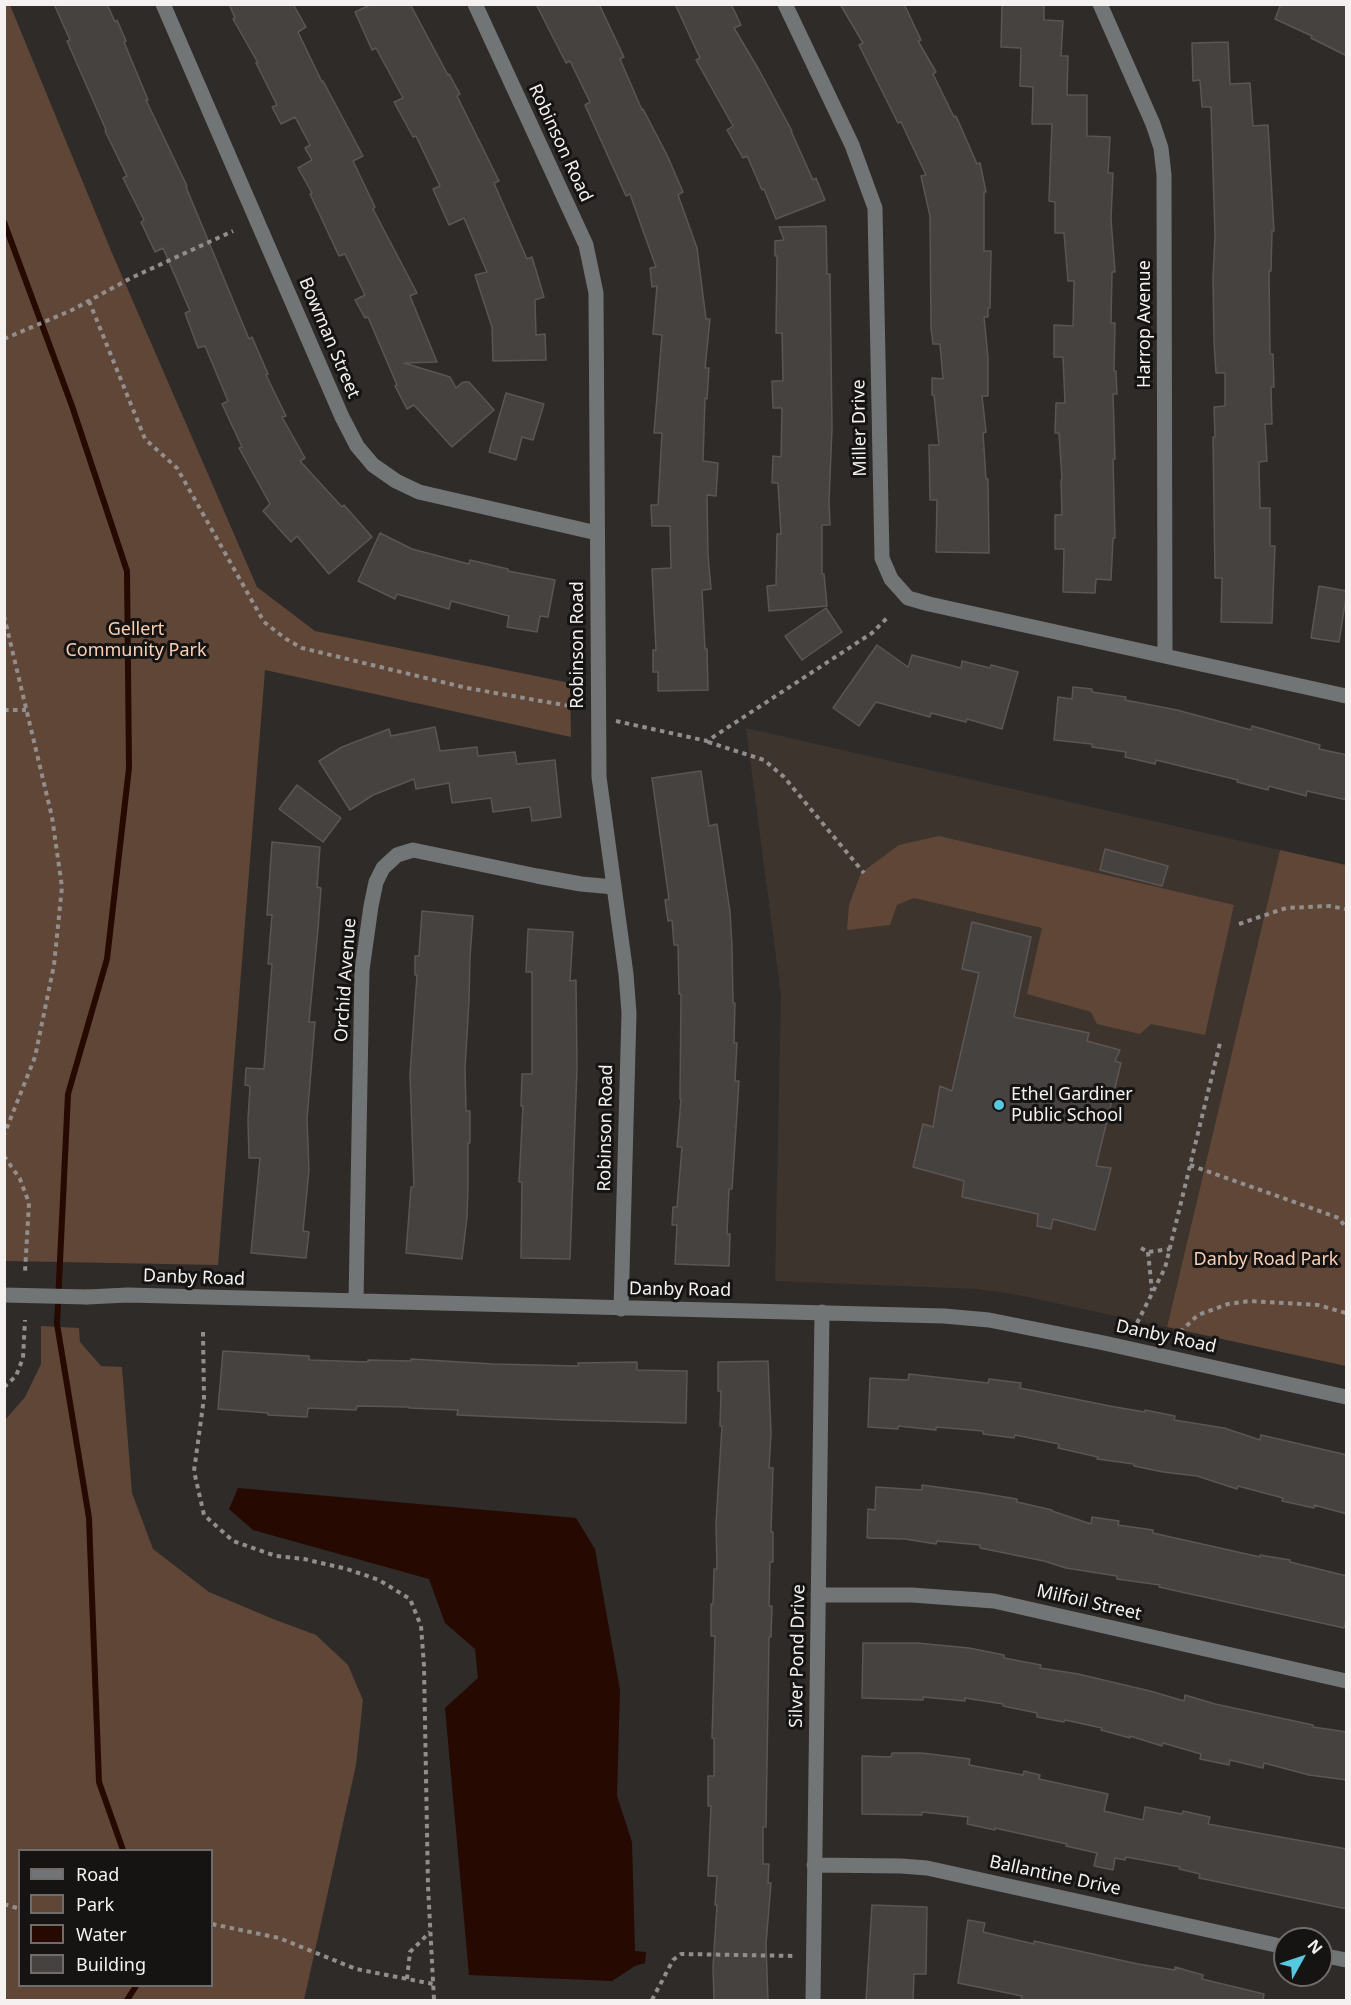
<!DOCTYPE html>
<style>
body{margin:0}
#map{position:relative;width:1351px;height:2005px;overflow:hidden;background:#2f2b29;font-family:"Noto Sans",sans-serif}
canvas{display:block}
.frame{position:absolute;inset:0;border:6px solid #f4f1f0;pointer-events:none}
.legend{position:absolute;left:18px;top:1849px;width:195px;height:138px;box-sizing:border-box;background:#161413;border:2px solid #6f6c6b;margin:0;padding:8px 10px;list-style:none;font-size:18px;color:#f4f1f0}
.legend li{display:flex;align-items:center;gap:12px;height:30px}
.legend b{width:30px;border:2px solid #6f6c6b}
.north{position:absolute;left:1273px;top:1927px;width:60px;height:60px;box-sizing:border-box;background:#161413;border:2px solid #6f6c6b;border-radius:50%;rotate:50deg;font-size:16px;font-weight:700;line-height:24px;text-align:center;color:#f4f1f0}
.north::after{content:'';display:block;margin:auto;width:21px;height:27px;background:#56c9e1;clip-path:polygon(50% 0,100% 100%,50% 72%,0 100%)}
</style>
<div id="map">
<canvas width="1351" height="2005"></canvas>
<div class="frame"></div>
<ul class="legend">
<li><b style="height:8px;background:#727575"></b>Road</li>
<li><b style="height:16px;background:#604636"></b>Park</li>
<li><b style="height:16px;background:#260900"></b>Water</li>
<li><b style="height:16px;background:#464240"></b>Building</li>
</ul>
<div class="north">N</div>
</div>
<script>
const ctx = document.querySelector('canvas').getContext('2d');
ctx.lineJoin = 'round';
function fillPath(path, color) { ctx.fillStyle = color; ctx.fill(path, 'evenodd'); }
const toPath = rows => new Path2D(rows.map(r => 'M' + r).join(''));
function trace(path, color, width, dash) { ctx.strokeStyle = color; ctx.lineWidth = width; ctx.lineCap = dash ? 'butt' : 'round'; ctx.setLineDash(dash || []); ctx.stroke(path); }
function drawText(font, color, halo, rows, align = 'center') {
  ctx.font = font + ' "Noto Sans",sans-serif'; ctx.lineWidth = 6; ctx.setLineDash([]); ctx.textBaseline = 'middle'; ctx.strokeStyle = halo; ctx.fillStyle = color; for (const [text, x, y, turn = 0] of rows) {
    ctx.save(); ctx.translate(x, y); ctx.rotate((+turn || 0) * Math.PI / 180); ctx.textAlign = isNaN(turn) ? turn : align; if (halo) ctx.strokeText(text, 0, 0); ctx.fillText(text, 0, 0); ctx.restore();
  }
}
fillPath(toPath([
 [746,728,1280,850,1167,1327,1013,1294,977,1289,775,1281,781,995]
]), '#3d342e');
fillPath(toPath([
 [10,5,112,253,257,587,315,631,570,683,571,737,265,670,218,1265,5,1261,4,5],
 [939,836,1234,905,1205,1035,1151,1024,1140,1034,1097,1024,1091,1012,1027,994,1042,928,914,898,897,905,890,925,847,930,849,905,861,873,899,845],
 [1280,850,1346,865,1346,1366,1167,1327],
 [41,1326,79,1328,80,1342,101,1366,122,1367,132,1493,153,1549,209,1592,273,1619,316,1635,348,1665,363,1700,356,1765,304,2000,5,2000,5,1420,25,1397,41,1364],
 [20,1850,212,1850,212,1986,20,1986]
]), '#604636');
fillPath(toPath([
 [238,1488,576,1518,595,1549,620,1690,617,1796,632,1842,635,1951,646,1952,645,1963,635,1966,612,1981,469,1975,445,1708,478,1678,475,1649,445,1623,429,1579,253,1530,229,1509]
]), '#260900');
trace(toPath([
 [4,222,72,406,127,571,129,768,107,959,68,1094,57,1324,89,1518,99,1782,123,1850],
 [127,2000,136,1986]
]), '#260900', 6);
const building = toPath([
 [54,4,107,4,115,22,117,20,126,41,124,42,148,100,146,100,187,186,186,187,249,339,252,337,268,374,266,375,286,416,282,417,305,458,300,461,342,507,344,505,372,537,329,574,297,536,291,542,263,511,270,504,239,448,242,447,222,404,228,401,205,346,198,348,185,313,190,311,163,248,155,252,141,222,144,220,123,178,127,176,105,131,106,130,67,41,70,40,54,4],
 [229,4,293,4,306,27,298,32,322,82,323,81,363,156,353,161,375,207,373,209,417,293,410,296,437,362,404,363,450,377,456,388,463,382,469,382,494,410,452,447,414,405,407,409,395,386,397,385,368,317,365,318,355,300,365,295,345,254,339,256,310,194,312,193,298,168,312,160,305,148,310,145,295,117,281,124,272,107,277,105,256,63,258,63,233,19,235,18,229,4],
 [372,4,410,4,448,75,449,74,460,94,457,96,499,181,494,183,527,259,532,257,544,297,535,300,536,335,545,334,546,360,493,361,492,327,475,275,487,272,464,218,449,225,433,189,440,186,416,136,413,137,394,102,403,98,376,48,372,50,355,12,372,4],
 [536,4,599,4,624,57,620,59,642,110,643,109,667,155,683,192,678,195,697,248,706,319,710,319,705,368,709,368,707,399,705,398,703,461,718,463,716,496,707,495,708,555,711,589,702,590,705,649,707,649,708,690,658,691,658,672,653,672,653,650,656,650,652,569,671,568,670,526,652,526,651,505,658,505,662,433,654,433,662,335,653,334,657,286,652,287,650,268,656,267,630,194,626,196,585,105,590,102,570,61,566,63,536,4],
 [675,4,731,4,741,25,734,28,759,70,792,131,791,131,813,180,816,178,825,200,776,219,764,189,762,190,747,156,743,158,727,130,733,126,696,60,700,58,675,4],
 [840,4,904,4,921,40,918,41,936,72,933,74,954,117,956,116,977,164,980,163,986,192,984,192,984,251,991,251,990,308,988,308,988,317,984,317,988,358,988,396,982,396,986,432,983,433,986,479,988,479,989,553,936,552,937,500,930,500,929,445,939,445,934,395,932,395,932,378,943,379,940,344,933,344,931,328,930,216,921,176,926,175,901,122,898,123,859,45,863,43,840,4],
 [1002,4,1044,4,1044,20,1063,21,1061,56,1068,56,1067,95,1087,95,1087,136,1110,137,1108,173,1113,173,1111,219,1115,272,1112,272,1111,323,1115,323,1114,371,1116,371,1117,394,1113,394,1115,459,1113,459,1115,538,1113,538,1111,580,1096,579,1095,593,1063,592,1064,549,1055,549,1055,515,1062,515,1061,480,1062,479,1059,433,1055,433,1056,403,1065,403,1063,357,1054,357,1054,325,1073,326,1074,281,1068,281,1064,233,1055,233,1055,202,1049,201,1052,124,1032,124,1033,87,1020,86,1021,48,1001,47,1002,4],
 [1281,4,1347,4,1347,56,1311,38,1312,36,1275,19,1281,4],
 [1228,42,1230,84,1250,83,1253,126,1268,125,1274,231,1272,231,1271,271,1269,271,1270,354,1273,354,1274,387,1271,387,1272,424,1265,424,1267,461,1259,462,1260,508,1270,508,1270,546,1275,546,1272,623,1221,622,1222,578,1215,578,1213,437,1215,437,1214,407,1225,406,1225,373,1216,373,1214,342,1213,278,1215,235,1211,107,1202,107,1200,80,1193,81,1192,43,1228,42],
 [826,226,827,274,830,274,832,428,829,502,830,525,822,525,822,574,824,574,827,606,769,611,767,586,776,585,777,534,781,534,778,483,772,483,773,456,781,457,782,408,773,408,772,381,783,381,782,333,776,333,777,256,775,256,775,241,784,240,779,227,826,226],
 [506,393,544,404,533,440,522,437,516,460,489,452,506,393],
 [380,533,412,549,469,564,470,560,508,569,508,571,555,580,548,617,540,616,537,632,507,627,509,616,451,601,449,609,397,594,395,599,358,581,380,533],
 [1319,586,1347,591,1339,642,1311,638,1319,586],
 [826,608,842,632,802,660,785,636,826,608],
 [877,645,908,667,912,655,961,668,962,661,990,668,991,665,1018,672,1002,729,967,719,966,722,931,713,930,717,876,702,859,726,833,708,877,645],
 [1073,687,1092,689,1092,692,1126,697,1125,700,1177,710,1251,730,1252,726,1320,745,1319,749,1347,755,1347,800,1307,791,1306,796,1269,786,1268,790,1237,782,1238,780,1156,760,1155,764,1125,757,1126,752,1092,747,1092,744,1054,740,1058,697,1072,699,1073,687],
 [435,727,440,751,477,747,478,756,515,752,517,764,555,760,561,817,532,821,530,807,493,812,491,798,452,803,449,783,416,789,414,779,373,795,350,810,319,761,342,747,389,729,391,736,435,727],
 [701,771,709,826,717,824,730,912,732,946,733,1003,735,1003,734,1043,737,1043,735,1081,739,1081,732,1189,729,1189,727,1234,730,1234,729,1266,675,1264,677,1225,672,1225,673,1207,677,1207,682,1147,677,1147,681,1099,680,1099,681,994,679,994,678,945,674,945,672,920,668,921,665,900,669,899,652,778,701,771],
 [297,785,341,818,323,842,279,809,297,785],
 [272,842,320,847,317,887,321,888,318,929,309,1022,315,1022,307,1119,309,1170,303,1231,309,1232,306,1258,251,1253,260,1158,249,1158,248,1120,250,1086,245,1085,246,1068,264,1069,272,964,268,964,272,915,267,915,272,842],
 [1105,849,1168,866,1162,886,1100,870,1105,849],
 [422,911,473,916,470,957,469,1001,465,1068,466,1111,470,1111,470,1143,468,1143,468,1185,467,1217,462,1259,406,1253,411,1187,414,1187,410,1074,417,975,415,975,415,956,419,956,422,911],
 [972,922,1031,937,1014,1017,1089,1033,1087,1041,1120,1050,1115,1061,1121,1063,1096,1166,1111,1168,1095,1230,1053,1219,1051,1229,1037,1226,1038,1214,962,1197,964,1181,913,1167,923,1124,933,1127,940,1086,952,1091,979,973,962,969,972,922],
 [528,929,573,932,570,981,576,980,577,1068,570,1259,521,1258,522,1182,519,1182,523,1106,521,1106,522,1074,532,1074,532,972,526,972,528,929],
 [223,1351,309,1356,309,1360,368,1362,368,1360,411,1361,411,1359,493,1364,578,1366,578,1363,637,1362,637,1370,687,1371,686,1423,568,1420,457,1415,458,1410,409,1408,409,1407,357,1406,356,1410,308,1408,307,1417,268,1415,268,1413,218,1409,223,1351],
 [768,1361,771,1433,769,1468,773,1468,771,1532,773,1532,773,1562,770,1562,769,1606,772,1606,771,1637,769,1637,766,1827,763,1827,763,1864,769,1864,768,1883,771,1883,766,1944,768,2001,714,2001,713,1967,717,1905,715,1905,717,1876,708,1876,711,1806,708,1806,708,1776,714,1776,714,1738,712,1738,715,1636,711,1636,711,1604,713,1604,714,1569,717,1569,716,1523,722,1426,720,1426,721,1391,718,1391,718,1362,768,1361],
 [909,1374,988,1383,989,1379,1021,1383,1020,1388,1115,1407,1145,1412,1145,1410,1175,1416,1174,1420,1224,1428,1260,1440,1261,1435,1347,1455,1347,1514,1314,1505,1314,1508,1282,1501,1283,1498,1238,1486,1237,1489,1197,1476,1163,1472,1134,1466,1134,1464,1097,1459,1098,1457,1058,1448,1059,1444,1015,1435,1014,1438,983,1434,983,1431,936,1427,936,1430,898,1426,898,1429,868,1427,870,1378,908,1380,909,1374],
 [922,1485,981,1493,1017,1499,1017,1502,1052,1510,1052,1511,1091,1524,1092,1517,1119,1521,1118,1525,1153,1530,1153,1533,1260,1557,1260,1555,1290,1560,1290,1562,1347,1576,1347,1616,1344,1628,1159,1587,1160,1585,1117,1579,1117,1576,1066,1568,1044,1561,980,1548,980,1545,937,1541,936,1544,905,1539,867,1538,868,1509,875,1510,876,1487,922,1490,922,1485],
 [863,1643,917,1643,969,1648,1004,1655,1004,1658,1041,1665,1040,1668,1078,1674,1150,1691,1184,1701,1185,1695,1215,1704,1313,1725,1313,1727,1347,1732,1347,1780,1309,1775,1264,1763,1263,1768,1230,1760,1229,1765,1200,1759,1201,1754,1163,1743,1162,1746,1130,1736,1130,1738,1101,1730,1102,1728,1065,1720,1064,1722,1037,1717,1037,1713,1003,1706,1003,1704,965,1698,965,1701,923,1697,923,1700,862,1698,863,1643],
 [892,1753,922,1753,970,1759,969,1765,1023,1775,1024,1771,1040,1775,1039,1779,1108,1794,1104,1811,1143,1820,1145,1807,1182,1814,1183,1811,1210,1817,1208,1824,1347,1849,1347,1909,1199,1878,1200,1874,1179,1869,1180,1867,1126,1857,1125,1860,1115,1858,1113,1870,1094,1866,1097,1853,1066,1846,1067,1844,995,1828,995,1830,967,1824,968,1817,922,1812,922,1815,862,1814,862,1756,891,1757,892,1753],
 [872,1905,927,1907,926,1974,914,1974,913,2001,866,2001,872,1905],
 [968,1920,985,1923,983,1932,1034,1944,1034,1941,1138,1964,1175,1970,1175,1967,1203,1975,1202,1979,1264,1994,1263,2001,1021,2001,1022,1996,958,1983,968,1920]
]);
fillPath(building, '#464240');
trace(building, '#5b5654', 1.5);
trace(toPath([
 [89,301,145,439,177,468,264,622,286,639,302,648,467,688,581,708],
 [4,339,72,310,131,278,233,231],
 [4,616,52,817,62,887,54,965,35,1057,4,1135],
 [4,710,26,710],
 [616,721,707,741,872,633,889,616],
 [708,742,764,760,784,777,864,873],
 [1239,924,1286,908,1329,906,1346,909],
 [4,1156,20,1179,29,1203,25,1272],
 [1190,1165,1339,1218,1346,1228],
 [1141,1248,1148,1252,1170,1249],
 [1148,1252,1152,1291],
 [1137,1323,1165,1268,1220,1043],
 [203,1332,204,1398,194,1471,204,1515,233,1541,276,1556,304,1559,347,1569,379,1580,410,1599,421,1626,424,1666,428,1886,434,2000],
 [1180,1332,1198,1315,1228,1304,1250,1301,1318,1305,1346,1313],
 [4,1387,16,1376,23,1358,25,1320],
 [4,1904,20,1909],
 [212,1924,279,1938,356,1969,433,1984],
 [407,1979,410,1952,430,1932],
 [652,2000,673,1960,681,1954,796,1956]
]), '#928e8d', 4, [4.5, 4.5]);
trace(toPath([
 [163,4,342,417,357,446,373,465,396,481,419,492,597,533],
 [475,4,586,245,596,293,599,777,626,974,629,1013,621,1309],
 [785,4,852,145,875,208,882,558,891,579,908,598,929,604,1346,696],
 [1100,4,1153,124,1161,148,1164,175,1165,656],
 [87,1297,128,1295,944,1316,989,1320,1104,1343,1346,1397],
 [356,1301,362,970,371,906,376,882,383,868,397,855,413,850,537,876,581,884,614,887],
 [818,1595,912,1595,994,1601,1346,1681],
 [814,1865,901,1866,927,1868,1285,1947],
 [1321,1955,1346,1960],
 [813,2000,822,1312]
]), '#727575', 15);
trace(toPath([
 [4,1295,87,1297]
]), '#727575', 15);
for (const [x, y, r, color] of [
 [999,1105,6,"#56c9e1"]
]) { const dot = new Path2D(); dot.arc(x, y, r, 0, 2 * Math.PI); ctx.fillStyle = color; ctx.fill(dot); trace(dot, '#161413', 2); }
drawText('18px', '#f4f1f0', '#161413', [
 ["Robinson Road",560,143,65],
 ["Harrop Avenue",1145,324,-90],
 ["Bowman Street",329,338,67],
 ["Miller Drive",860,428,-91],
 ["Robinson Road",578,645,-90],
 ["Orchid Avenue",346,980,-86],
 ["Robinson Road",606,1128,-89],
 ["Danby Road",194,1278,2],
 ["Danby Road",680,1290,1],
 ["Danby Road",1166,1337,12],
 ["Milfoil Street",1089,1603,13],
 ["Silver Pond Drive",798,1656,-89],
 ["Ballantine Drive",1055,1876,12]
]);
drawText('18px', '#fbcfb4', '#161413', [
 ["Gellert",136,630],
 ["Community Park",136,651],
 ["Danby Road Park",1266,1260]
]);
drawText('18px', '#f4f1f0', '#161413', [
 ["Ethel Gardiner",1011,1095],
 ["Public School",1011,1116]
], 'left');
</script>
